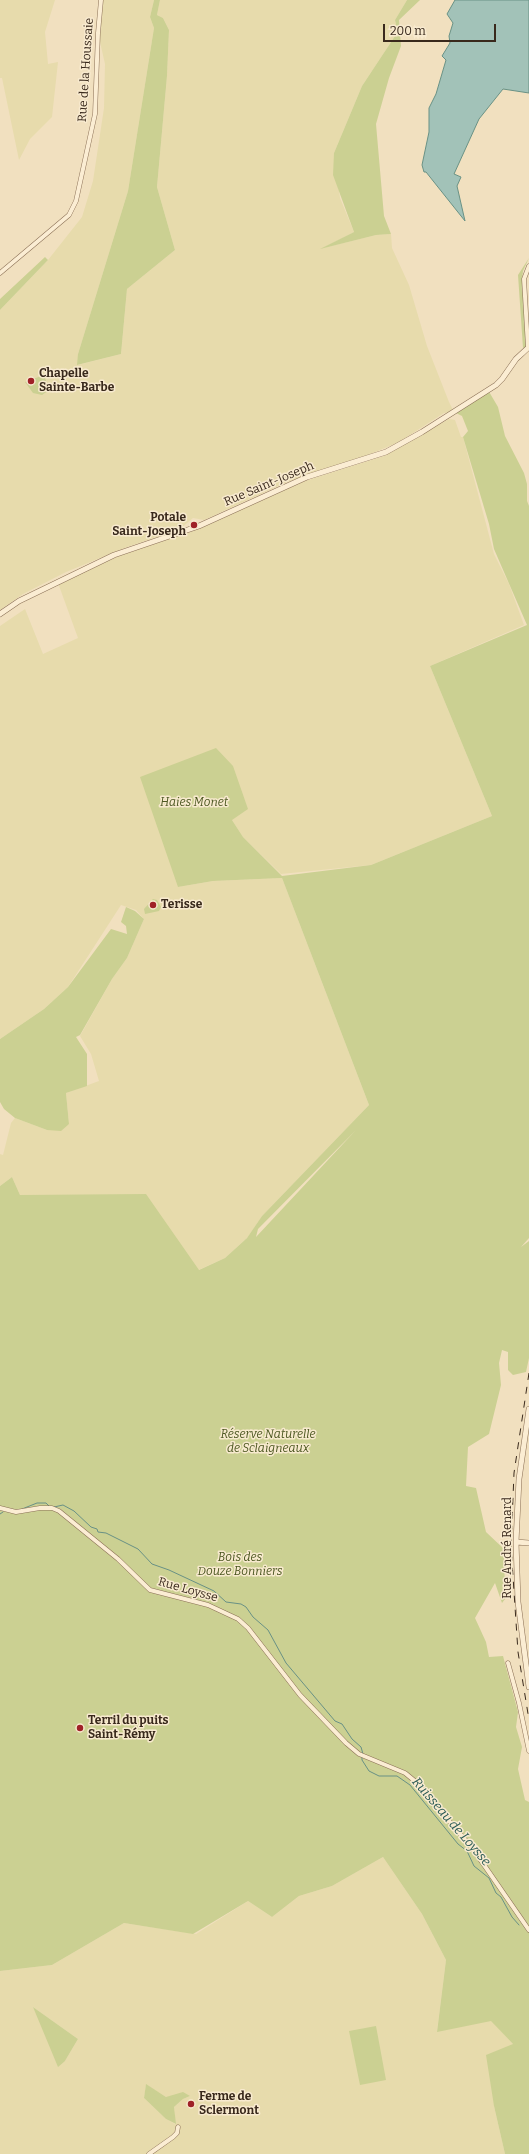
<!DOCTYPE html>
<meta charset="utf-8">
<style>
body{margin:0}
#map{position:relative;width:529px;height:2154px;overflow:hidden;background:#f1e0bf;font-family:Bitter,serif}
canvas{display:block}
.scale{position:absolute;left:383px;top:24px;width:113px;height:18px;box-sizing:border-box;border:2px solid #39291c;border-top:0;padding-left:5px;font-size:12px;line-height:14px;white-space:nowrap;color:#39291c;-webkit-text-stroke:3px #f8eacf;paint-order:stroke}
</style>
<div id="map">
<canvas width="529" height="2154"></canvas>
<div class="scale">200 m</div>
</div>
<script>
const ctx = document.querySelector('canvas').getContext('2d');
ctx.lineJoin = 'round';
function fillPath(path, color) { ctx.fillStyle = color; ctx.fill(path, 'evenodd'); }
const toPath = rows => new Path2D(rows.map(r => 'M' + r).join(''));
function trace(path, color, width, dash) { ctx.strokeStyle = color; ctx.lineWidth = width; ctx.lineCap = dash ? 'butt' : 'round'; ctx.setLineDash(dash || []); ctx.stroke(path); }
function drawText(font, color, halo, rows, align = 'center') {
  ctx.font = font + ' Bitter,serif'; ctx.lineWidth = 3; ctx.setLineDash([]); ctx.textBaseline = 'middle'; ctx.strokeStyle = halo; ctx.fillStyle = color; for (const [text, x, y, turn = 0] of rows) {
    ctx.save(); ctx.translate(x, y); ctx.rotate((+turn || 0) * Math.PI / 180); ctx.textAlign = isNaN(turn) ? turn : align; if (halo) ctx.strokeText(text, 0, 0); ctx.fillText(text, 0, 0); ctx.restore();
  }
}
fillPath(toPath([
 [0,0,55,0,45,32,48,64,58,62,52,117,30,139,19,160,2,78,0,78],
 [101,0,154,0,150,17,154,28,128,191,78,354,78,365,121,354,127,289,175,250,157,187,167,76,169,30,163,18,157,15,160,0,407,0,395,20,397,29,395,36,362,86,334,153,340,198,354,232,323,248,376,235,391,234,392,248,409,285,427,346,449,402,454,412,444,413,399,442,368,455,287,482,204,520,193,518,180,529,127,547,66,572,23,594,0,610,0,310,48,260,82,217,93,181,104,108,105,64,98,33],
 [449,419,455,420,461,437,463,437,494,554,509,584,524,625,430,666,492,816,371,865,281,874,243,837,232,820,233,766,178,887,213,881,282,878,369,1105,262,1216,248,1237,225,1258,194,1272,20,1195,12,1177,0,1186,0,1154,3,1155,11,1123,15,1118,47,1130,69,1124,66,1093,99,1081,91,1054,80,1036,112,979,127,958,144,919,136,910,121,905,68,987,44,1009,0,1039,0,626,25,609,43,654,78,638,58,583,119,556,193,531,305,481,384,456],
 [383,1857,422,1914,446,1960,437,2031,491,2020,513,2044,494,2106,505,2154,0,2154,0,1971,52,1965,124,1923,196,1934,248,1901,272,1917,299,1896,332,1886],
 [33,2007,78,2039,65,2061],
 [146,2085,166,2097,190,2096,183,2099,174,2107,175,2124,166,2119,144,2098]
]), '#e7dbac');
fillPath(toPath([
 [154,0,160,0,157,15,163,18,169,30,167,76,157,187,175,250,127,289,121,354,77,365,78,354,128,191,154,28,150,17],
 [407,0,420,0,399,20,401,46,389,78,376,124,384,216,391,234,376,235,320,249,354,232,333,175,334,153,362,86,395,36,397,29,395,20],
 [45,257,48,260,0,310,0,299],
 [529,258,523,271,522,280,527,346,523,348,518,275],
 [44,375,49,390,42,395,33,393,25,382],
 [488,390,498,407,505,436,524,473,527,484,527,501,529,506,529,1238,521,1247,529,1241,529,1358,526,1372,513,1375,508,1370,508,1352,502,1350,499,1363,501,1385,489,1434,468,1447,466,1486,476,1488,486,1532,504,1549,505,1599,502,1603,495,1583,475,1618,486,1642,489,1657,503,1656,518,1712,516,1727,522,1747,518,1769,525,1800,529,1802,529,2154,505,2154,494,2106,486,2055,513,2044,491,2021,437,2032,446,1960,422,1914,383,1857,332,1886,299,1896,272,1917,248,1901,193,1934,124,1923,52,1965,0,1971,0,1186,12,1177,20,1195,146,1194,199,1270,225,1258,247,1238,262,1216,369,1105,282,878,213,881,178,887,140,777,216,748,233,766,248,809,232,820,243,837,282,876,371,865,492,816,430,666,527,625,494,549,489,524,463,437,468,431,462,416,454,412],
 [356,1130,256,1237,258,1229],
 [153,899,157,900,161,907,159,911,145,914,144,909],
 [126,907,135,911,144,919,127,958,112,979,80,1035,76,1037,87,1054,87,1086,66,1093,69,1124,61,1131,47,1130,15,1118,4,1109,0,1102,0,1039,44,1009,68,987,111,929,127,934,126,926,121,922],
 [33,2007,78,2039,65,2061,58,2067],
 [376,2026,386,2080,360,2085,349,2031],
 [146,2084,166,2097,183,2092,190,2096,183,2099,174,2107,176,2124,166,2119,144,2098]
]), '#cbd092');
const water = toPath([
 [455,0,529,0,529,93,503,89,479,119,454,174,461,177,457,186,465,221,426,172,424,172,422,165,429,132,429,108,436,94,446,60,442,56,450,43,449,36,453,23,447,14,455,0]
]);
fillPath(water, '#a2c2b8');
trace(water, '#699185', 1);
trace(toPath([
 [54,1507,63,1505,74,1511,91,1527,97,1529,98,1532,106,1533,138,1549,152,1564,169,1570,214,1591,226,1602,241,1604,246,1607,253,1617,268,1630,286,1663,335,1721,342,1724,352,1739,361,1747,363,1754],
 [22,1509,37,1503,46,1503,49,1506],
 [0,1514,3,1512],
 [362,1757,362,1760,369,1771,379,1776,397,1776,410,1785,458,1844,467,1851,474,1866,489,1878,496,1893,501,1897,512,1917,519,1925]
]), '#699185', 1);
const minor = toPath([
 [0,273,69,215,76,201,95,114,98,33,101,0],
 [528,347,524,279,529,266],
 [0,1508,16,1512,40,1508,52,1508,59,1511,118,1559,150,1590,208,1605,238,1619,248,1628,300,1695,346,1743,359,1754,405,1773,416,1782,473,1849,529,1930],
 [508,1663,519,1703,529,1751],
 [149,2154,173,2137,177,2133,178,2127]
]);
const tertiary = toPath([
 [0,614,19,601,114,555,199,526,307,477,386,452,422,432,496,385,502,379,516,359,529,347],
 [529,1409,519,1479,516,1542,518,1602,529,1687],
 [516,1542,529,1543]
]);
trace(minor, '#8b7056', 5);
trace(tertiary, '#8b7056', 6);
trace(minor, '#fbedd3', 4);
trace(tertiary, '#fbedd3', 5);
trace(toPath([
 [529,1373,514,1473,511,1546,518,1652,529,1720]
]), '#39291c', 1, [7, 7]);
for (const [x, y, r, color] of [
 [31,381,4,"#9f2127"],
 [194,525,4,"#9f2127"],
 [153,905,4,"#9f2127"],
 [80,1728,4,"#9f2127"],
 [191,2104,4,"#9f2127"]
]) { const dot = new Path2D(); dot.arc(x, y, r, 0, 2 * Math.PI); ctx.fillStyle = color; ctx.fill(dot); trace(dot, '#f8eacf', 1.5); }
drawText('12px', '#39291c', '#f8eacf', [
 ["Rue de la Houssaie",86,70,-86],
 ["Rue Saint-Joseph",269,484,-23],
 ["Rue André Renard",508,1548,-90],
 ["Rue Loysse",188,1590,16]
]);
drawText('bold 12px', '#39291c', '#f8eacf', [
 ["Chapelle",39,374],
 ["Sainte-Barbe",39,388],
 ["Potale",186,518,"right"],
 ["Saint-Joseph",186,532,"right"],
 ["Terisse",161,905],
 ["Terril du puits",88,1721],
 ["Saint-Rémy",88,1735],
 ["Ferme de",199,2097],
 ["Sclermont",199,2111]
], 'left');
drawText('italic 12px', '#4c5721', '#f8eacf', [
 ["Haies Monet",194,803],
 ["Réserve Naturelle",268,1435],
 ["de Sclaigneaux",268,1449],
 ["Bois des",240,1558],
 ["Douze Bonniers",240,1572]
]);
drawText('italic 13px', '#2a5a55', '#f8eacf', [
 ["Ruisseau de Loysse",451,1822,49]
]);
</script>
